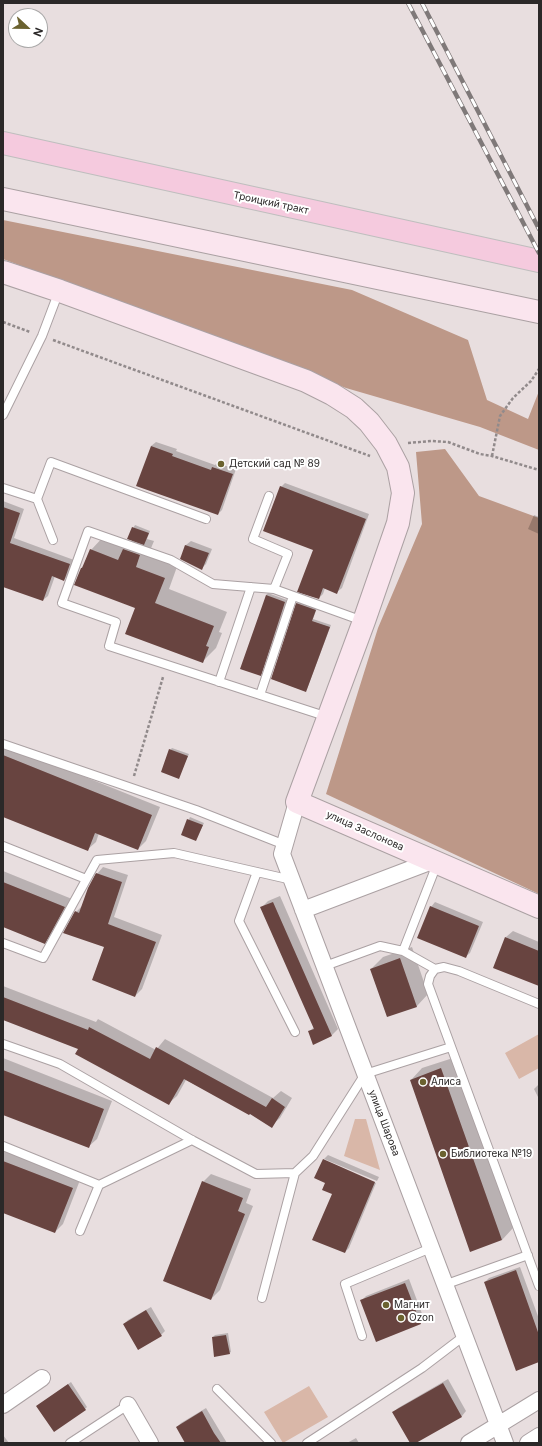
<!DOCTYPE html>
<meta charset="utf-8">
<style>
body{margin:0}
#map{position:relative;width:542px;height:1446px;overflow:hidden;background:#e8dedf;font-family:Inter,sans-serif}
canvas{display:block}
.frame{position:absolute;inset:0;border:4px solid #2b2828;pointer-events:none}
.north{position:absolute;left:8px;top:8px;width:40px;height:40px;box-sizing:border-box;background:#fff;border:1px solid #aaa9a9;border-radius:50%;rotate:112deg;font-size:11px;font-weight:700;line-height:16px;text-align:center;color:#2b2828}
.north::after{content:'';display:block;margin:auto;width:14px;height:18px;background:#6b622f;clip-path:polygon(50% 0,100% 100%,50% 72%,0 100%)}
</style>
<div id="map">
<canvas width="542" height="1446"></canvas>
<div class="frame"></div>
<div class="north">N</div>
</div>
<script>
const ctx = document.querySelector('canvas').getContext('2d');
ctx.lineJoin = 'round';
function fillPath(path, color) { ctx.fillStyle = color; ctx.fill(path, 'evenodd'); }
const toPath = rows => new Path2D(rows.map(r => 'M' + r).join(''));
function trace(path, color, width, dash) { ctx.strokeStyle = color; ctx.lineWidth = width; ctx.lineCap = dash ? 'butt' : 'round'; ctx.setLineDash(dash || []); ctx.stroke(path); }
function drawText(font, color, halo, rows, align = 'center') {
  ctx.font = font + ' Inter,sans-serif'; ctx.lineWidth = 4; ctx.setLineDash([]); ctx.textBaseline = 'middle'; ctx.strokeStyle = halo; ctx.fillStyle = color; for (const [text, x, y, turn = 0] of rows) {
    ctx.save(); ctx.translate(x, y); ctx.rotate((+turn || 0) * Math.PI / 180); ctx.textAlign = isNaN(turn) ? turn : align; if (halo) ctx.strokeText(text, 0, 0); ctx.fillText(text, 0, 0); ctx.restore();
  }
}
fillPath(toPath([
 [539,1034,539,1068,519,1079,505,1053],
 [355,1119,366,1119,380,1170,344,1156],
 [309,1386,328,1417,283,1443,264,1412]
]), '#d9b7a8');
fillPath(toPath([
 [3,220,352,290,468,340,487,400,528,419,539,391,539,450,480,427,346,388,3,259],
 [445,449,479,496,539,518,539,894,326,794,378,628,422,524,416,452]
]), '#bd9888');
fillPath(toPath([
 [156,442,177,449,176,451,215,465,217,463,236,469,222,510,218,514,151,446],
 [285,483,369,514,342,588,337,592,325,588,323,594,319,598,315,549,281,487],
 [3,501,24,509,14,538,74,560,68,575,64,580,55,576,48,596,43,600,3,586],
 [534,515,539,517,539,534,528,529],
 [135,525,150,531,147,539,154,541,149,553,178,564,169,589,227,612,219,632,222,633,216,648,202,662,136,608,81,568,85,565,91,550,104,536,128,545,133,540,128,538],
 [191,541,212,549,206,564,202,568,181,558,186,545],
 [268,593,287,600,262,673,260,675,266,595],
 [299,602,317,608,313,619,331,625,307,689,305,691,272,679,297,603],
 [3,744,160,807,146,841,138,849,99,833,96,842,87,850,3,816],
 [172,748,189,754,178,778,170,750],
 [190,817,204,823,196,840,182,834],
 [103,867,128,875,114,917,162,935,142,989,135,996,106,946,76,912,83,905,97,874],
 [3,871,72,899,52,934,44,943,3,926],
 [280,896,338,1029,332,1035,314,1043,309,1032,314,1027,261,908,268,901],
 [435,902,483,922,470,953,465,957,431,907],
 [513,931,539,942,539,986,506,937],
 [412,947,428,994,417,1006,387,1016,371,969,383,957],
 [3,986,96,1022,98,1019,156,1050,165,1039,273,1098,281,1091,292,1098,280,1118,271,1126,250,1113,186,1080,177,1096,168,1104,79,1048,3,1019],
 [3,1058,112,1101,97,1139,88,1147,3,1114],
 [453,1058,513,1228,502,1240,411,1080,422,1068],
 [539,1084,539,1099,534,1089],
 [3,1150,80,1180,63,1224,55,1232,3,1212],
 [328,1155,379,1177,377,1181,324,1159],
 [324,1159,324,1161,376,1183,349,1248,345,1252,333,1193,323,1160],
 [211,1174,251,1189,246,1203,253,1206,220,1290,211,1299,203,1182],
 [520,1267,539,1319,539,1361,485,1282,489,1278],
 [409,1279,424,1319,420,1324,361,1301,366,1296],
 [151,1307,165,1331,161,1335,124,1324,128,1320],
 [228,1333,231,1352,229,1353,213,1337,215,1335],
 [448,1379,466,1411,462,1416,414,1443,411,1443,394,1412,398,1408],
 [71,1382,87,1407,85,1409,37,1406],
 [206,1408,227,1443,186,1443,177,1427,181,1423],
 [3,1435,9,1443,3,1443],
 [356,1438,359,1443,347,1443]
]), '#0003');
fillPath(toPath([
 [151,446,173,454,172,456,211,470,212,467,233,474,218,515,136,486],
 [280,486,366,519,337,594,323,588,319,599,297,592,313,550,263,531],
 [3,507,20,513,10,543,70,564,64,581,52,576,43,601,3,587],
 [132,527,149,533,144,545,127,539],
 [185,545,209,553,202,570,180,559],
 [90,549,118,560,123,549,140,555,136,567,165,578,155,603,214,626,206,646,209,647,203,663,125,634,135,608,74,585,81,568,82,568],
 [266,595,285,602,261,676,240,669],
 [296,603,316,610,312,621,330,627,306,692,271,679],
 [169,749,188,756,179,779,161,772],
 [3,755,152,815,138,850,95,833,88,851,3,817],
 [187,819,203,825,196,841,181,835],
 [96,873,122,882,108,924,156,942,135,997,92,980,104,947,63,933,75,911,79,913,88,888],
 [3,882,65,907,45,944,3,927],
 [273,902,332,1036,313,1045,308,1031,314,1029,260,907],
 [430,906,479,926,466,958,417,938],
 [505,937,539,951,539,986,493,968],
 [400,958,417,1007,387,1017,370,969],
 [3,997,88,1030,89,1027,150,1059,156,1047,266,1107,272,1098,285,1107,272,1128,250,1114,249,1115,184,1079,169,1105,75,1054,78,1049,3,1020],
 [441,1068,502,1240,470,1252,410,1080],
 [3,1070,104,1109,89,1148,3,1115],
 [323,1159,375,1182,345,1253,312,1240,332,1194,322,1190,325,1183,314,1178],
 [3,1161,73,1188,55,1233,3,1213],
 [202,1181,243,1198,238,1211,245,1214,211,1300,163,1281],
 [516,1270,539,1335,539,1362,516,1371,484,1282],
 [405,1283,421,1324,376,1342,360,1300],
 [146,1310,162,1336,138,1350,123,1324],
 [226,1335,230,1354,214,1357,212,1337],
 [443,1383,462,1417,416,1443,410,1443,392,1412],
 [68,1384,86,1410,54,1432,36,1406],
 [202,1411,214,1433,221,1443,185,1443,176,1427]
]), '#684440');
const lane = toPath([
 [3,415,42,336,59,291],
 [3,488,37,499,53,540],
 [269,496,253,539,288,554,274,589],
 [37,499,51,462,206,519],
 [219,682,251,587],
 [260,695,293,596],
 [328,717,109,646,116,622,62,603,88,531,171,560,213,584,274,589,363,621],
 [3,744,196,810,285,845],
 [3,846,86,879],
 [257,872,239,921,295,1032],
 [3,943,43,958,97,860,174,853,292,880],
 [325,966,380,946,403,951],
 [435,969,403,951,437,864],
 [539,1004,459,971,444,967,435,969,430,976,428,984,539,1286],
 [3,1044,60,1064,192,1140,256,1174,295,1173,313,1156,365,1074,451,1047],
 [3,1146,99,1185,192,1140],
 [80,1231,99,1185],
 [444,1285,528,1255],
 [262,1298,295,1173],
 [362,1336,345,1284,431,1248],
 [217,1389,271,1443],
 [70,1443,128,1405],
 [307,1443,422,1368,464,1336]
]);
const street = toPath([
 [297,802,282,854,505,1443],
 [303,910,432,861],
 [3,1405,42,1378],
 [128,1405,150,1443],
 [469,1443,539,1400],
 [528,1443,539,1436]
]);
const secondary = toPath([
 [3,199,539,312],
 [3,272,60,291,306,381,332,394,354,408,369,422,386,444,398,467,403,493,398,523,364,621,297,802,539,907]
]);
const primary = toPath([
 [3,143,539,261]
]);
trace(lane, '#aba1a3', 10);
trace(street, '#aba1a3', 18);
trace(secondary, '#aba1a3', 24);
trace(primary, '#bfbebe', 24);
trace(toPath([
 [3,322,30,332],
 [53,340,370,456],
 [408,443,431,441,448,442,480,454,492,456,539,470],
 [492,456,500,416,513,398,531,381,539,369],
 [134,776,163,677]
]), '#918a8b', 2.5, [3, 2]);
trace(lane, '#fff', 8);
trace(street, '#fff', 16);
trace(secondary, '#fae5ee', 22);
trace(primary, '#f5cade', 22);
const rail = toPath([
 [408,3,539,253],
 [422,3,539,229]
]);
trace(rail, '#7f7979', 4.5);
trace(rail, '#fff', 3, [9]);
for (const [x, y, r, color] of [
 [221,464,4,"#6b622f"],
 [423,1082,4,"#6b622f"],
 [443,1154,4,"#6b622f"],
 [386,1305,4,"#6b622f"],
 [401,1318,4,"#6b622f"]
]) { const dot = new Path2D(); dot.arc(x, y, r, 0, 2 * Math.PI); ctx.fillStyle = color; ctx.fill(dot); trace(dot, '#fff', 1.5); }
drawText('10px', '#2b2828', '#fff', [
 ["Троицкий тракт",271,203,12],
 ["улица Заслонова",365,831,24],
 ["улица Шарова",384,1123,69]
]);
drawText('10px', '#2b2828', '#fff', [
 ["Детский сад № 89",229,464],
 ["Алиса",431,1082],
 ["Библиотека №19",451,1154],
 ["Магнит",394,1305],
 ["Ozon",409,1318]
], 'left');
</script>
